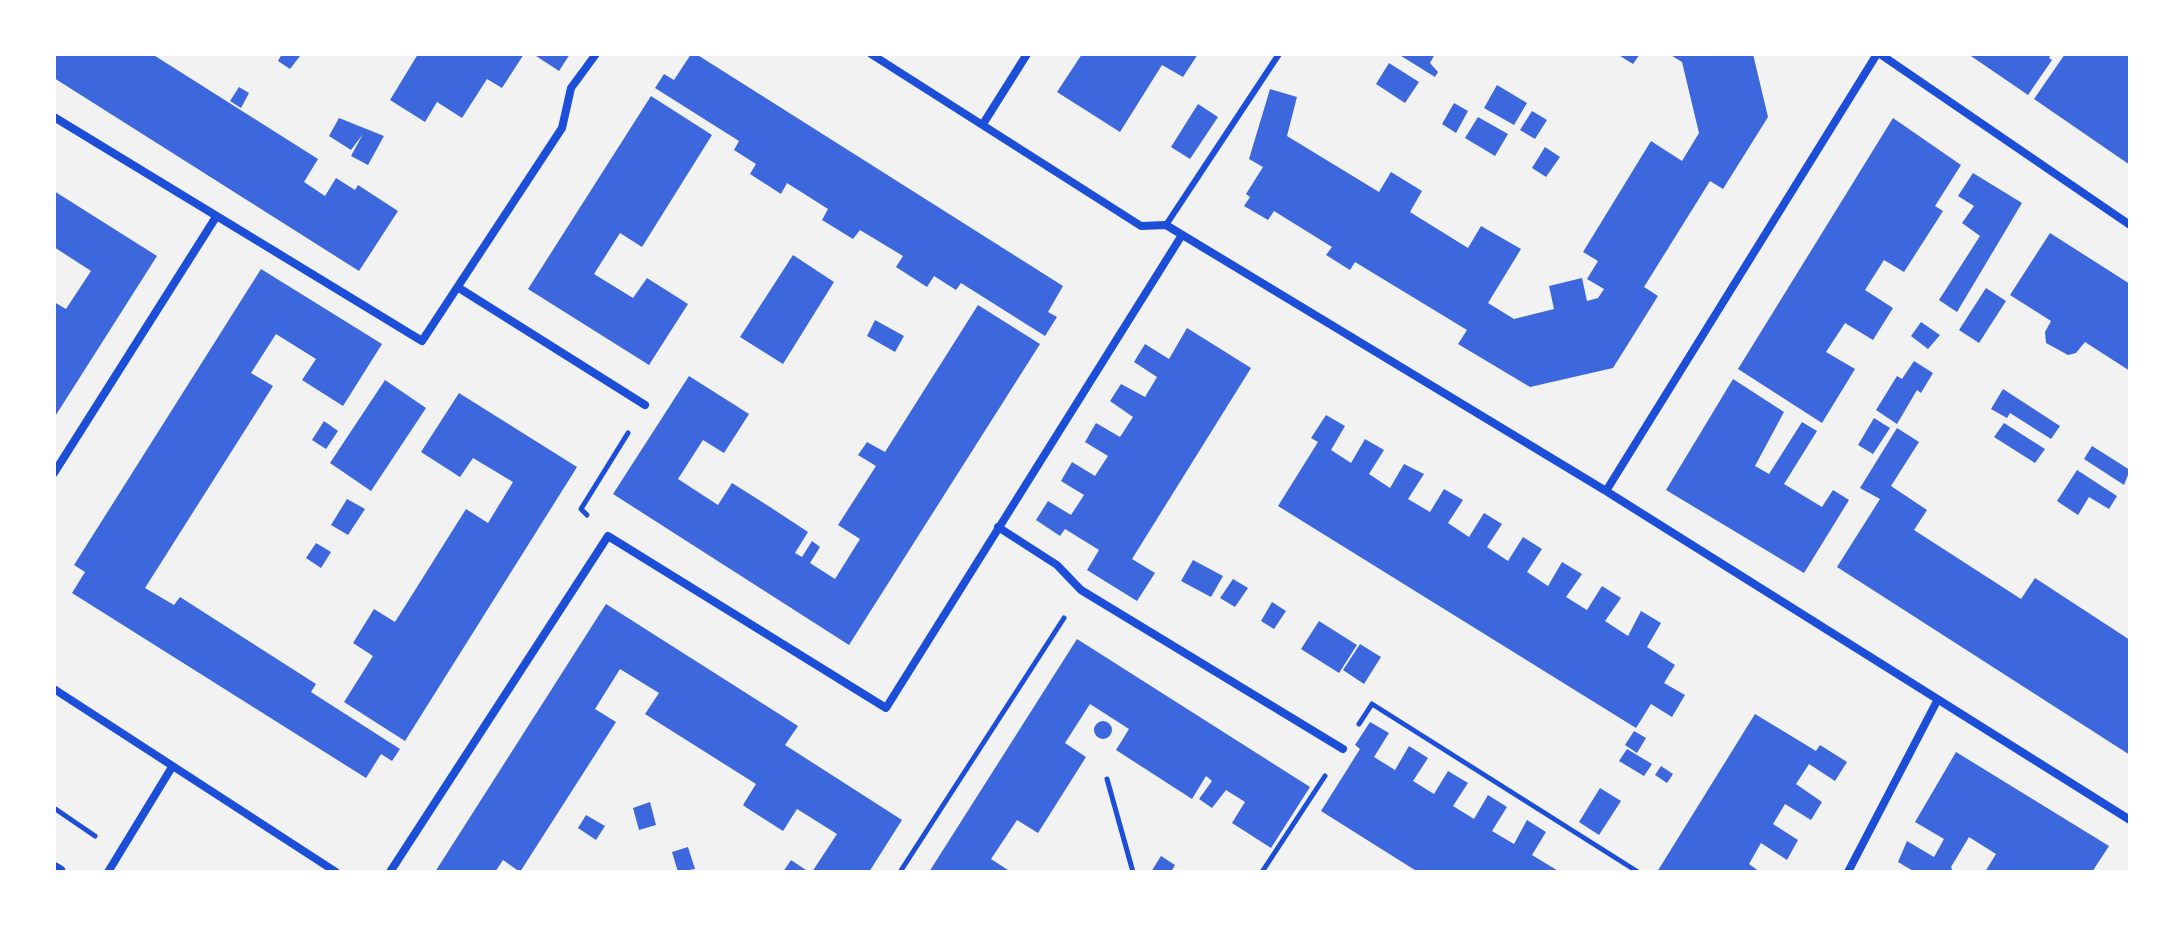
<!DOCTYPE html>
<style>
body{margin:0}
#map{position:relative;width:2184px;height:926px;overflow:hidden;background:#f2f2f2;font-family:Cabin,sans-serif}
canvas{display:block}
.frame{position:absolute;inset:0;border:56px solid #fff;pointer-events:none}
</style>
<div id="map">
<canvas width="2184" height="926"></canvas>
<div class="frame"></div>
</div>
<script>
const ctx = document.querySelector('canvas').getContext('2d');
ctx.lineJoin = 'round';
function fillPath(path, color) { ctx.fillStyle = color; ctx.fill(path, 'evenodd'); }
const toPath = rows => new Path2D(rows.map(r => 'M' + r).join(''));
function trace(path, color, width, dash) { ctx.strokeStyle = color; ctx.lineWidth = width; ctx.lineCap = dash ? 'butt' : 'round'; ctx.setLineDash(dash || []); ctx.stroke(path); }
fillPath(toPath([
 [54,54,152,54,318,159,304,182,325,196,336,178,355,190,358,185,398,211,359,271,54,78],
 [282,54,296,54,300,56,290,69,278,61],
 [418,54,524,54,502,88,487,79,462,118,437,102,425,122,390,100],
 [533,54,570,54,559,71],
 [691,54,696,54,1063,286,1048,312,1057,317,1045,336,961,283,956,290,934,276,927,287,896,267,903,256,860,230,853,239,822,220,828,209,787,183,781,194,750,174,756,164,734,150,739,141,655,88,664,74,674,80],
 [1082,54,1198,54,1183,77,1162,65,1120,132,1057,92],
 [1398,54,1435,54,1430,63,1438,72,1435,77],
 [1617,54,1640,54,1633,64],
 [1669,54,1753,54,1768,117,1723,189,1710,181,1644,287,1658,296,1613,368,1530,387,1458,344,1467,330,1355,262,1350,270,1326,255,1332,247,1274,211,1268,220,1244,206,1250,197,1246,194,1263,167,1249,159,1270,89,1297,97,1287,136,1379,192,1391,172,1422,191,1410,212,1468,248,1481,226,1521,249,1488,303,1514,319,1554,309,1549,286,1582,278,1587,301,1598,298,1604,289,1587,279,1598,261,1583,252,1651,141,1682,161,1699,133,1682,62],
 [1968,54,2051,54,2049,58,2052,60,2028,95],
 [2065,54,2130,54,2130,165,2034,99],
 [1389,63,1419,82,1405,103,1376,84],
 [1497,85,1527,103,1514,125,1484,108],
 [239,87,249,93,241,108,230,101],
 [651,96,712,135,642,247,620,233,594,274,633,298,647,278,688,304,649,365,528,289],
 [1454,103,1468,111,1456,133,1442,124],
 [1198,104,1218,117,1190,159,1171,147],
 [1532,111,1547,120,1535,139,1520,130],
 [1478,117,1508,134,1495,156,1465,138],
 [339,118,384,136,368,165,351,156,363,134,351,150,329,136],
 [1893,118,1961,165,1935,206,1943,211,1904,272,1884,260,1865,290,1893,308,1873,340,1845,323,1826,352,1855,369,1822,423,1738,369],
 [1545,147,1560,157,1546,177,1532,168],
 [1973,173,2022,203,1957,312,1939,300,1980,236,1962,223,1974,206,1958,196],
 [54,191,157,256,54,418,54,302,66,309,91,271,54,247],
 [2050,233,2130,284,2130,371,2085,342,2076,353,2068,355,2046,343,2045,332,2051,321,2010,295],
 [793,255,834,282,783,364,740,337],
 [261,269,382,344,343,406,302,380,316,359,276,334,251,373,273,386,145,588,174,605,180,597,316,684,311,692,400,749,392,761,381,754,366,778,72,593,85,572,74,565],
 [1986,288,2006,301,1979,343,1959,330],
 [978,305,1040,344,849,645,613,494,689,376,749,414,724,453,703,440,678,479,718,505,732,483,770,507,808,532,795,553,802,557,812,541,820,547,810,563,835,579,860,539,838,525,876,466,858,455,867,442,885,452],
 [875,320,904,336,895,352,867,336],
 [1921,322,1940,335,1928,349,1911,336],
 [1187,328,1251,368,1132,559,1155,573,1137,601,1087,570,1099,550,1065,529,1060,536,1036,520,1048,501,1071,515,1084,495,1061,481,1072,462,1095,476,1108,456,1085,442,1096,423,1120,437,1133,417,1110,401,1121,384,1145,397,1157,377,1134,362,1145,344,1169,359],
 [1914,361,1933,373,1921,393,1917,390,1897,424,1876,410,1897,376,1902,379],
 [1733,379,1784,412,1755,466,1769,474,1802,422,1817,431,1784,484,1822,507,1833,490,1849,500,1804,573,1666,490],
 [385,380,426,408,371,491,330,463],
 [2003,389,2060,426,2051,439,2010,413,2007,418,1991,409],
 [459,393,577,467,405,741,344,702,373,656,353,643,374,609,395,622,466,509,488,523,513,482,473,458,460,477,421,452],
 [1326,415,1345,426,1331,450,1351,463,1365,439,1384,450,1369,474,1390,488,1404,464,1424,474,1408,499,1430,512,1444,489,1463,500,1448,523,1469,537,1484,513,1502,524,1487,547,1508,561,1523,537,1542,549,1527,572,1548,586,1562,562,1582,574,1566,597,1587,610,1602,586,1621,598,1605,621,1628,636,1641,611,1661,623,1647,647,1675,665,1664,683,1685,695,1672,717,1651,704,1636,728,1278,506,1318,442,1311,438],
 [1874,418,1890,428,1873,454,1858,445],
 [324,421,338,431,326,449,312,440],
 [2004,423,2045,449,2035,463,1994,437],
 [1897,428,1919,442,1891,486,1927,510,1914,530,2021,599,2035,578,2130,640,2130,755,1837,567,1880,499,1860,488],
 [2092,446,2130,470,2124,485,2084,459],
 [2077,470,2117,496,2109,509,2089,497,2078,515,2057,501],
 [347,499,365,509,348,535,331,525],
 [316,543,331,552,321,568,306,558],
 [1193,560,1223,576,1211,597,1181,581],
 [1233,579,1248,588,1235,607,1220,598],
 [1272,602,1286,611,1274,629,1261,621],
 [606,604,798,726,785,745,902,820,869,872,812,872,837,834,797,809,783,831,747,808,743,805,756,784,645,714,659,693,620,669,595,709,616,722,520,872,503,860,495,872,435,872],
 [1319,621,1357,645,1339,673,1301,649],
 [1077,639,1310,787,1271,848,1232,823,1245,802,1226,790,1212,808,1199,799,1212,781,1206,776,1192,799,1116,750,1129,729,1090,704,1065,743,1086,757,1038,833,1017,820,991,859,1011,872,929,872],
 [1360,644,1381,657,1364,684,1343,670],
 [1755,714,1816,751,1820,745,1847,762,1835,781,1809,764,1796,784,1822,802,1811,820,1785,804,1773,824,1798,840,1787,860,1761,843,1749,864,1760,872,1657,872],
 '1094 730a9 9 0 1 1 18 0a9 9 0 1 1-18 0Z',
 [1370,722,1389,733,1374,757,1395,770,1409,746,1428,758,1413,781,1434,794,1448,771,1468,783,1453,806,1474,819,1488,795,1507,807,1492,831,1514,844,1527,820,1546,832,1532,855,1560,872,1418,872,1321,811,1360,749,1355,745],
 [1634,731,1646,738,1637,753,1625,745],
 [1627,749,1652,764,1644,776,1619,761],
 [1956,752,2109,846,2092,872,1985,872,1996,854,1969,837,1951,867,1953,872,1915,872,1898,862,1907,841,1934,857,1944,839,1915,822],
 [1661,766,1673,774,1667,783,1655,775],
 [1600,788,1621,801,1599,835,1579,822],
 [650,802,656,825,639,830,633,808],
 [586,815,605,826,596,840,578,828],
 [688,847,695,869,678,872,672,852],
 [1161,856,1175,865,1171,872,1151,872],
 [791,860,809,872,783,872]
]), '#3d67dc');
trace(toPath([
 [587,515,581,509,628,433],
 [1359,724,1372,704,1638,872],
 [1107,779,1133,872],
 [54,808,95,836],
 [900,872,1064,618],
 [1262,872,1325,776]
]), '#1d4ed8', 5);
trace(toPath([
 [1166,225,1279,54]
]), '#1d4ed8', 6);
trace(toPath([
 [871,54,1141,226,1166,225,1606,491,2130,820],
 [1880,54,2130,225],
 [54,117,422,341,562,128,571,88,596,54],
 [983,124,1027,54],
 [459,288,645,405],
 [54,473,216,217],
 [1606,491,1877,54],
 [998,527,1057,565,1081,590,1343,749],
 [54,689,336,872],
 [108,872,172,767],
 [390,872,608,536,886,708,1182,235],
 [1848,872,1937,701]
]), '#1d4ed8', 8);
trace(toPath([
 [54,869,59,872]
]), '#1d4ed8', 14);
</script>
